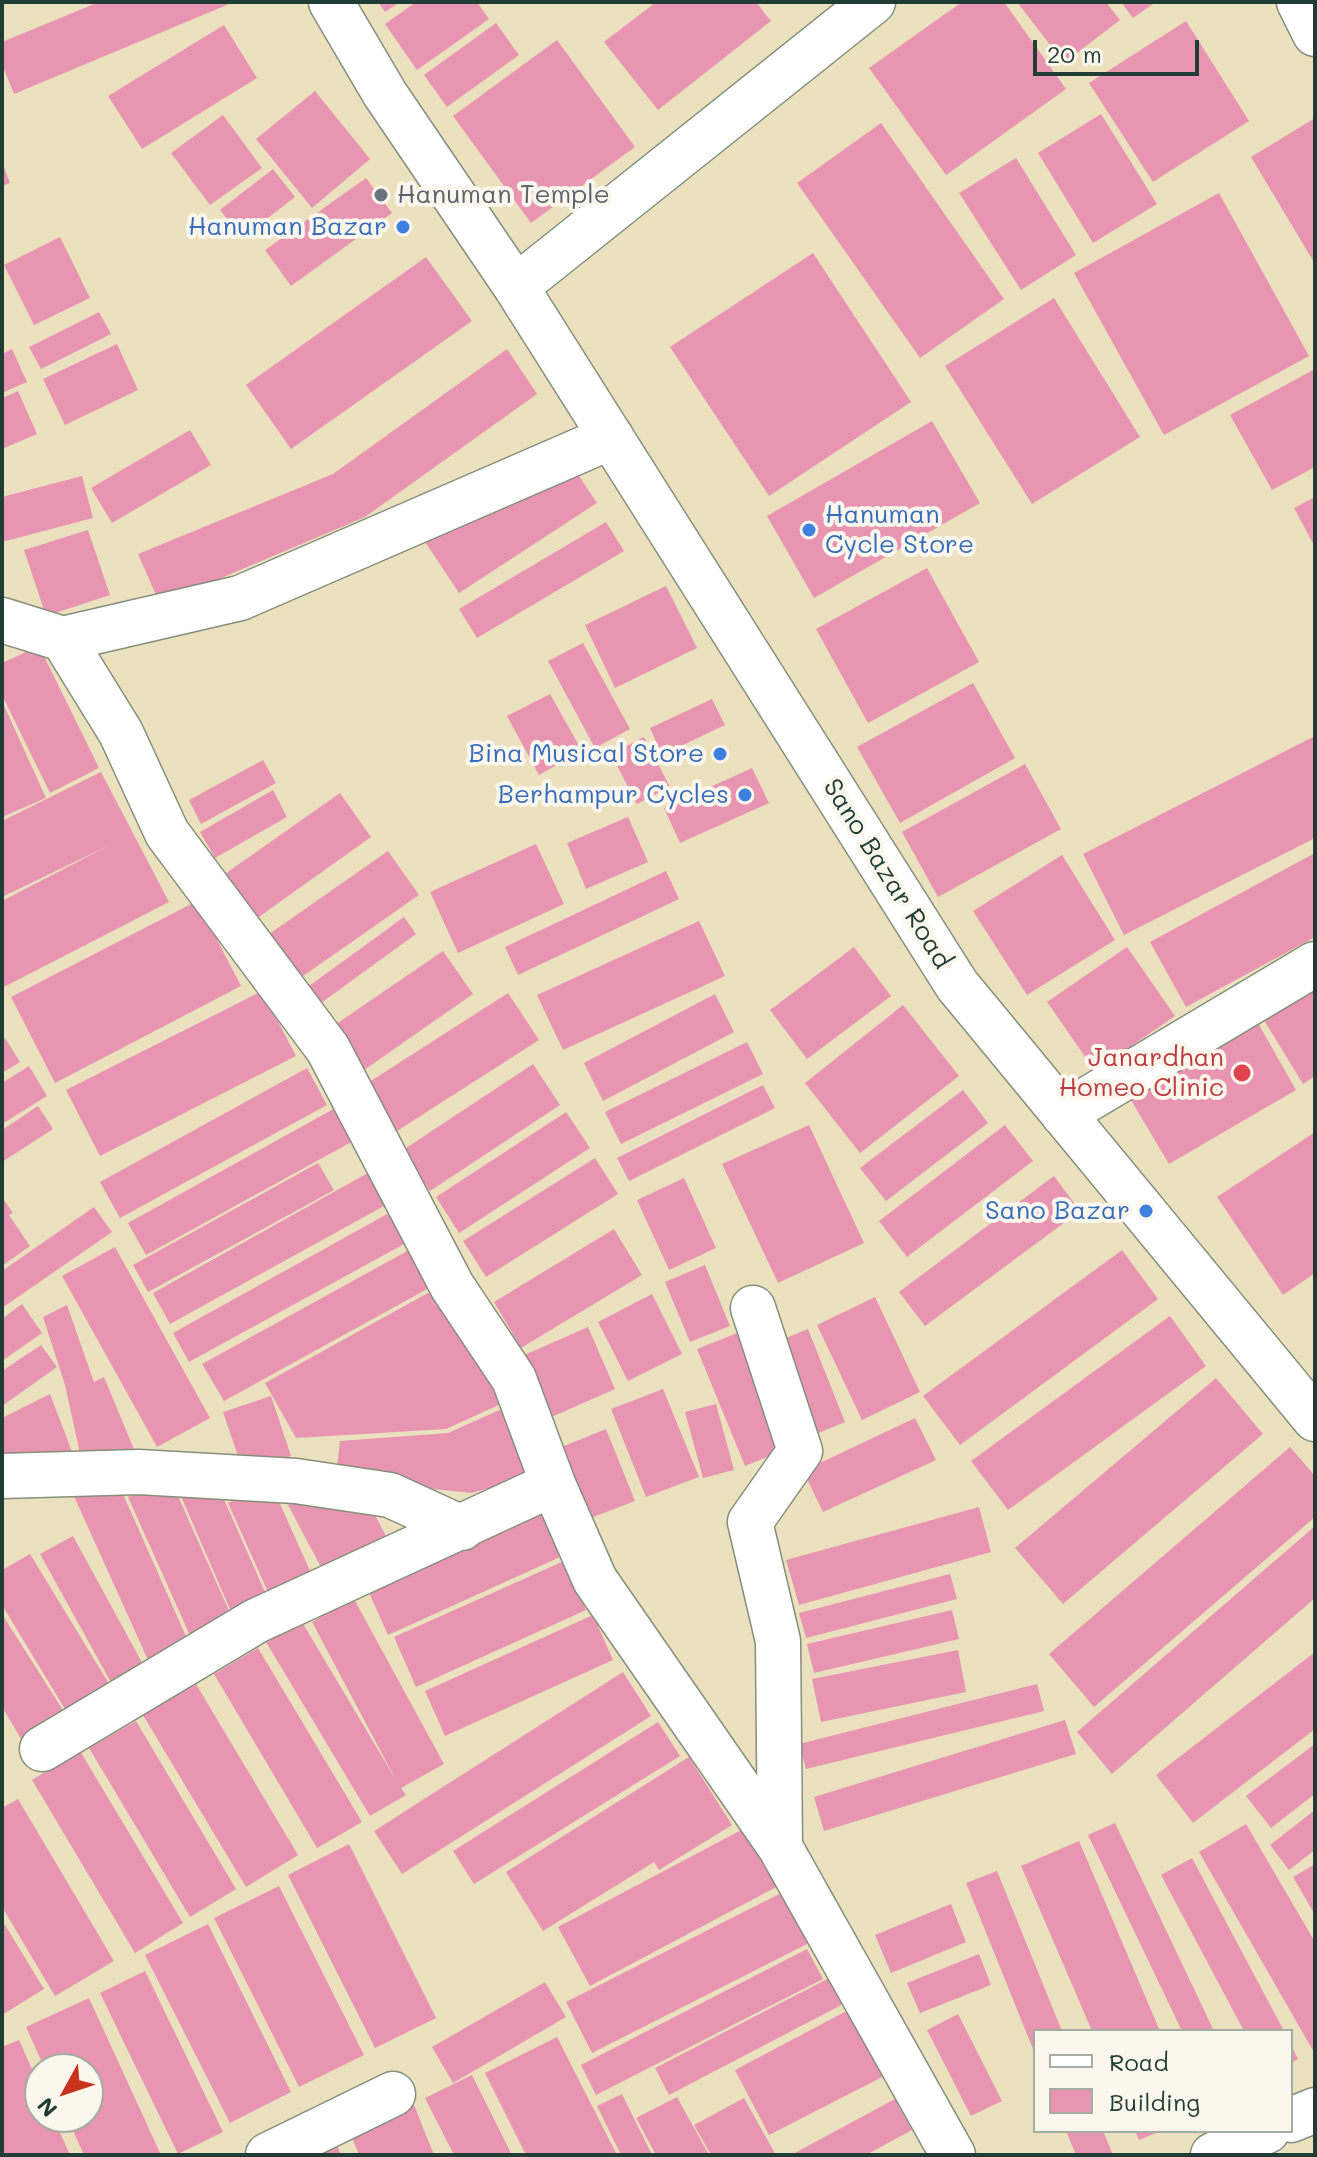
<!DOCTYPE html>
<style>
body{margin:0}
#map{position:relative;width:1317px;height:2157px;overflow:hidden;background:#ebe1bf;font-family:Mali,sans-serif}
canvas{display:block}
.frame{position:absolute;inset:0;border:4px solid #1f3d34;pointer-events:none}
.legend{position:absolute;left:1033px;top:2029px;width:260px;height:104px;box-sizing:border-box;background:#fbf7ec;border:2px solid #a3ada2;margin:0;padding:10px 14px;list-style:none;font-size:24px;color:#1f3d34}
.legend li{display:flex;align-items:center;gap:16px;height:40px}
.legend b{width:40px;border:2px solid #a3ada2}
.north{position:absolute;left:24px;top:2053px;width:80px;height:80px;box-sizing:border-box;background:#fbf7ec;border:2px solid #a3ada2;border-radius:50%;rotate:230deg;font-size:22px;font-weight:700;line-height:32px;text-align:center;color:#1f3d34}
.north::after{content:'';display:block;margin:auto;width:28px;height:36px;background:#c8321e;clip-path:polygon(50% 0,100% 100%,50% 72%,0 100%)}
.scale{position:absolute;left:1033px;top:40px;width:166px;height:36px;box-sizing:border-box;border:4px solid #1f3d34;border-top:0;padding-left:10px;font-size:24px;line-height:28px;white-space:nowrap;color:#1f3d34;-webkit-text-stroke:6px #fbf7ec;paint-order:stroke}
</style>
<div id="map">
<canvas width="1317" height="2157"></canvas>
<div class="frame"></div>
<ul class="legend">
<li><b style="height:10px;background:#fff"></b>Road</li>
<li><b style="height:22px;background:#e895b2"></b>Building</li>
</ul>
<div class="north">N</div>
<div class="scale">20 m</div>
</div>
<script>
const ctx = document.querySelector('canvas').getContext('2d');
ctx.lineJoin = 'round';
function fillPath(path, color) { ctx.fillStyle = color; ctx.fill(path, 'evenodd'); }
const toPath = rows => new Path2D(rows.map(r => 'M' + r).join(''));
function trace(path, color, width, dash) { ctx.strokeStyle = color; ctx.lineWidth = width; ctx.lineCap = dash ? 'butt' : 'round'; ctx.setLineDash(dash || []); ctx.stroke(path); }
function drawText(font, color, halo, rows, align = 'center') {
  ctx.font = font + ' Mali,sans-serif'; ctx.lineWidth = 8; ctx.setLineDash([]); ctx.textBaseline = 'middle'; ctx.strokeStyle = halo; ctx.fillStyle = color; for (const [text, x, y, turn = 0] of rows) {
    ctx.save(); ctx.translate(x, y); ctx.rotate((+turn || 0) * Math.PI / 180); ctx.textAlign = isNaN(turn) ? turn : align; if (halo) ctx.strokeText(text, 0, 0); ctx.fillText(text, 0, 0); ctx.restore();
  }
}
fillPath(toPath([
 [99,2,234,2,14,94,2,64,2,42],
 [378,2,400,2,385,12],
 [416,2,477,2,489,19,417,70,385,24],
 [656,2,756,2,771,21,658,110,604,42],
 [962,2,1004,2,1066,89,946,175,869,68],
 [1017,2,1106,2,1120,20,1064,63],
 [1121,2,1156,2,1133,18],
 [1186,21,1249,121,1153,182,1089,83],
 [496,23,519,55,447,107,424,75],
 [224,25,257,78,142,149,108,96],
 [557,40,635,147,531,223,453,116],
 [315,91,370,159,312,208,256,139],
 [1101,114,1157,204,1093,243,1038,153],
 [223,115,262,168,210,205,171,153],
 [1315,118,1315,264,1251,157],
 [881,123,1004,299,920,358,797,183],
 [1016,158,1076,255,1021,290,959,193],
 [2,162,10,183,2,186],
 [273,169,295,197,242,238,220,210],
 [366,178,392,213,291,286,265,250],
 [1219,193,1309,356,1164,435,1074,273],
 [60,237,90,298,34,325,4,265],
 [813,253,911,402,769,496,670,347],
 [426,257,472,321,291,449,246,385],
 [1054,298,1140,437,1032,504,945,366],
 [99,312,111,334,41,369,29,347],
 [117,344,138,390,65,425,43,379],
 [12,349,27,382,2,393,2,354],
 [507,349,537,394,365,517,160,604,138,554,333,474],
 [1315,369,1315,467,1272,490,1230,415],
 [18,391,37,434,2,449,2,398],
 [932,421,980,503,814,598,767,516],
 [190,430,211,465,112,523,91,488],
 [553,437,597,503,459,593,416,528],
 [82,476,93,518,2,542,2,497],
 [1315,497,1315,547,1294,508],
 [606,522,624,551,477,638,459,609],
 [88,530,110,595,46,616,24,550],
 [927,568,979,662,868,723,816,629],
 [666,586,697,648,615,688,585,625],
 [583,643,630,729,595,748,548,661],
 [39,646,99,768,50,793,2,695,2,663],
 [973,683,1015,758,900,823,857,747],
 [550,694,582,751,539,775,507,716],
 [712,699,725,725,662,755,650,728],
 [2,701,46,798,2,817],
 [1315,736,1315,838,1124,935,1083,854],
 [644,737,670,787,637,804,611,754],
 [263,760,276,783,201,824,189,800],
 [1025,764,1061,829,938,897,902,832],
 [752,768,769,803,680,843,664,808],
 [101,772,169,902,2,988,2,901,110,845,2,897,2,821],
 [273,790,287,817,215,858,200,832],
 [340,793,371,837,246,926,215,881],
 [628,817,648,862,586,889,567,843],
 [536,844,564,904,458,953,430,892],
 [388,851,419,895,296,981,265,937],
 [1315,853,1315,937,1186,1007,1150,942],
 [1062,855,1115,940,1027,995,973,911],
 [666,871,679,899,518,975,505,947],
 [197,901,241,986,55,1083,11,997],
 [404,917,416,934,310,1011,298,994],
 [699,921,725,976,563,1050,537,995],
 [854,947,891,996,807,1059,770,1010],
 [1127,947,1175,1016,1095,1071,1047,1002],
 [443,951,473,994,357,1075,326,1031],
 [1309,983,1315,993,1315,1076,1303,1084,1259,1012],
 [262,991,296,1056,100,1156,66,1090],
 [508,993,539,1040,397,1131,366,1084],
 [715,994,734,1032,603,1101,584,1063],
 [1245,1000,1296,1090,1169,1164,1116,1075],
 [903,1005,959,1076,860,1153,805,1083],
 [5,1038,20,1062,2,1073,2,1040],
 [747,1042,763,1074,621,1144,605,1112],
 [533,1064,560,1105,430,1191,403,1150],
 [29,1066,47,1096,2,1124,2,1083],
 [307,1068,327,1105,120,1218,100,1182],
 [763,1085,775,1108,629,1181,617,1158],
 [963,1090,988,1123,886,1201,860,1168],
 [38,1106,53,1129,2,1162,2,1130],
 [337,1107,355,1140,146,1255,128,1223],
 [566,1112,590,1148,459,1233,436,1197],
 [809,1125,864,1243,778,1283,722,1164],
 [1005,1125,1033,1161,907,1257,879,1221],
 [1315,1132,1315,1273,1283,1295,1217,1197],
 [595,1158,618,1194,486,1277,463,1241],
 [318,1163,334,1190,148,1292,133,1265],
 [375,1169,393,1201,170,1324,153,1293],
 [1054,1176,1080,1211,925,1326,899,1292],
 [684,1178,716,1248,669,1270,637,1200],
 [2,1197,13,1213,9,1215,30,1246,2,1266],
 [94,1207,112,1232,2,1308,2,1271],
 [398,1208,415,1238,189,1362,173,1333],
 [614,1229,642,1275,521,1348,494,1302],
 [115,1247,210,1418,157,1447,62,1276],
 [409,1250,429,1288,224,1401,202,1364],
 [1122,1250,1158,1299,960,1445,923,1396],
 [705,1265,730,1326,690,1342,665,1282],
 [437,1288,503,1403,446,1429,296,1438,265,1383],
 [652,1294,682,1354,628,1381,598,1322],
 [875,1297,920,1392,862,1420,817,1325],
 [22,1304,42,1333,2,1361,2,1319],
 [67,1305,94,1382,104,1377,136,1454,81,1458,65,1385,43,1317],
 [1170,1316,1206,1366,1008,1510,971,1461],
 [588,1327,615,1389,540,1422,513,1360],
 [808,1329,845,1422,806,1438,769,1345],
 [742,1331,789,1448,745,1466,697,1349],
 [41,1345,57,1367,2,1406,2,1371],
 [1216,1378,1263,1434,1063,1604,1015,1548],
 [663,1389,699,1477,646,1497,611,1409],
 [50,1394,74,1457,2,1464,2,1418],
 [271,1396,291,1456,243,1471,223,1412],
 [716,1404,734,1470,703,1478,685,1412],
 [506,1407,538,1474,472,1493,433,1489,337,1467,340,1441,448,1433],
 [915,1418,936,1460,823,1512,803,1471],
 [606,1429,635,1501,583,1521,554,1450],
 [1290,1447,1315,1476,1315,1517,1094,1707,1049,1654],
 [115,1476,189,1643,148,1660,73,1494],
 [170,1478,234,1622,192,1640,128,1497],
 [215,1479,269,1601,233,1616,180,1494],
 [271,1484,311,1573,268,1592,228,1503],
 [322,1487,363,1492,387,1538,323,1571,288,1505],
 [547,1505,569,1553,388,1635,367,1588],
 [979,1507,991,1552,799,1605,786,1560],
 [1315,1526,1315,1598,1112,1774,1077,1732],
 [73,1536,145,1668,113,1686,40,1554],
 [30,1554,114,1692,71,1719,2,1605,2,1570],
 [564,1561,586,1610,416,1687,394,1637],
 [950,1574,957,1599,806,1638,799,1613],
 [354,1599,444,1764,401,1788,406,1795,370,1816,266,1642,302,1622,396,1780,312,1622],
 [952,1610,959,1639,814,1673,807,1644],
 [2,1614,66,1715,23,1742,2,1707],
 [593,1615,613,1660,445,1736,425,1691],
 [258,1648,362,1822,317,1848,214,1674],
 [958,1650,966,1692,821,1722,812,1679],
 [1315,1652,1315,1729,1193,1823,1156,1775],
 [623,1672,651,1716,402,1874,374,1831],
 [196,1684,298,1855,246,1887,143,1715],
 [1037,1684,1044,1711,806,1769,799,1744],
 [1065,1720,1076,1754,824,1831,814,1797],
 [136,1721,236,1889,190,1917,89,1748],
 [658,1722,680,1756,474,1884,453,1851],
 [1315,1744,1315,1794,1271,1828,1246,1796],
 [80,1751,183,1923,135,1953,32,1780],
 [689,1757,732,1825,659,1870,654,1862,543,1931,506,1872],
 [18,1799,114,1961,55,1996,2,1907,2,1808],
 [1315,1810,1315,1850,1289,1870,1270,1845],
 [1115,1823,1214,2031,1182,2031,1088,1835],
 [1246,1824,1315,1942,1315,2054,1199,1852],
 [747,1827,780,1885,590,1986,558,1927],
 [1079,1841,1160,2031,1092,2031,1021,1866],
 [349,1844,436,2018,375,2048,288,1875],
 [1192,1858,1284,2031,1244,2031,1161,1875],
 [1315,1864,1315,1915,1293,1877],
 [997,1871,1062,2031,1035,2031,1035,2054,966,1883],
 [279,1886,364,2055,299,2087,214,1918],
 [783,1892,809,1943,592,2053,566,2002],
 [951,1904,966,1942,891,1973,875,1935],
 [2,1920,44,1989,2,2015],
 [208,1924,291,2092,230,2123,145,1955],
 [807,1949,823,1979,596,2095,581,2065],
 [979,1954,991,1985,920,2013,907,1983],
 [145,1971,223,2132,178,2154,100,1993],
 [833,1976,847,2002,669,2095,655,2068],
 [545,1982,566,2017,453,2083,432,2047],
 [89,1998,161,2155,84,2155,67,2117,88,2117,88,2069,45,2069,26,2027],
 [854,2007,888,2074,769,2135,735,2070],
 [958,2014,1002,2101,971,2116,927,2030],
 [557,2037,617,2155,526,2155,485,2073],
 [19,2040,40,2087,40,2117,53,2117,70,2155,5,2155,2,2147,2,2047],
 [1291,2045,1298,2059,1291,2063],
 [472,2075,512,2155,454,2155,425,2098],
 [622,2094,652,2155,621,2155,597,2106],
 [677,2097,709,2155,656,2155,636,2118],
 [744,2098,776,2155,711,2155,694,2125],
 [895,2099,912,2130,866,2155,791,2155],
 [414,2105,434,2155,359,2155,350,2133],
 [1066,2131,1103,2131,1113,2155,1076,2155],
 [1135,2131,1161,2131,1139,2140],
 [336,2143,341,2155,308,2155]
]), '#e895b2');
const minor = toPath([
 [1299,2,1315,34],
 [2,620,63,639,121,733,167,833,328,1049,452,1286,514,1379,553,1484,595,1580,780,1847,953,2155],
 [63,639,240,598,611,437],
 [1063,1114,1315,964],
 [753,1308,800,1451,750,1522,778,1641,780,1847],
 [2,1476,139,1472,296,1481,390,1495,462,1528],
 [42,1749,256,1621,553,1484],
 [1291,2120,1315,2110],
 [268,2155,393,2094],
 [1213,2155,1267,2131]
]);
const tertiary = toPath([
 [331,2,385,94,516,287,957,985,1315,1419],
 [516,287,873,2]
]);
trace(minor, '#858f7a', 47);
trace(tertiary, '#858f7a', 47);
trace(minor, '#fff', 44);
trace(tertiary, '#fff', 44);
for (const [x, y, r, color] of [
 [381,195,8,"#6b7280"],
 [403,227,8,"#3f7fe0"],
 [809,530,8,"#3f7fe0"],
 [720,754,8,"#3f7fe0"],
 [745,795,8,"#3f7fe0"],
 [1242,1073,10,"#e0444e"],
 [1146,1211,8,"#3f7fe0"]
]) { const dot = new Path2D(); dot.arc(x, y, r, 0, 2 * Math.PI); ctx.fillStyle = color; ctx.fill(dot); trace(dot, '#fbf7ec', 3); }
drawText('26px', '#5b616d', '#fbf7ec', [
 ["Hanuman Temple",397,195]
], 'left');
drawText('26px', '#366cbe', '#fbf7ec', [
 ["Hanuman Bazar",387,227],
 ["Hanuman",825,515,"left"],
 ["Cycle Store",825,545,"left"],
 ["Bina Musical Store",704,754],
 ["Berhampur Cycles",729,795],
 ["Sano Bazar",1130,1211]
], 'right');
drawText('26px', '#1f3d34', '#fbf7ec', [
 ["Sano Bazar Road",887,874,58]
]);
drawText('26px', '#be3a42', '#fbf7ec', [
 ["Janardhan",1224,1058],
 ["Homeo Clinic",1224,1088]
], 'right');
</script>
